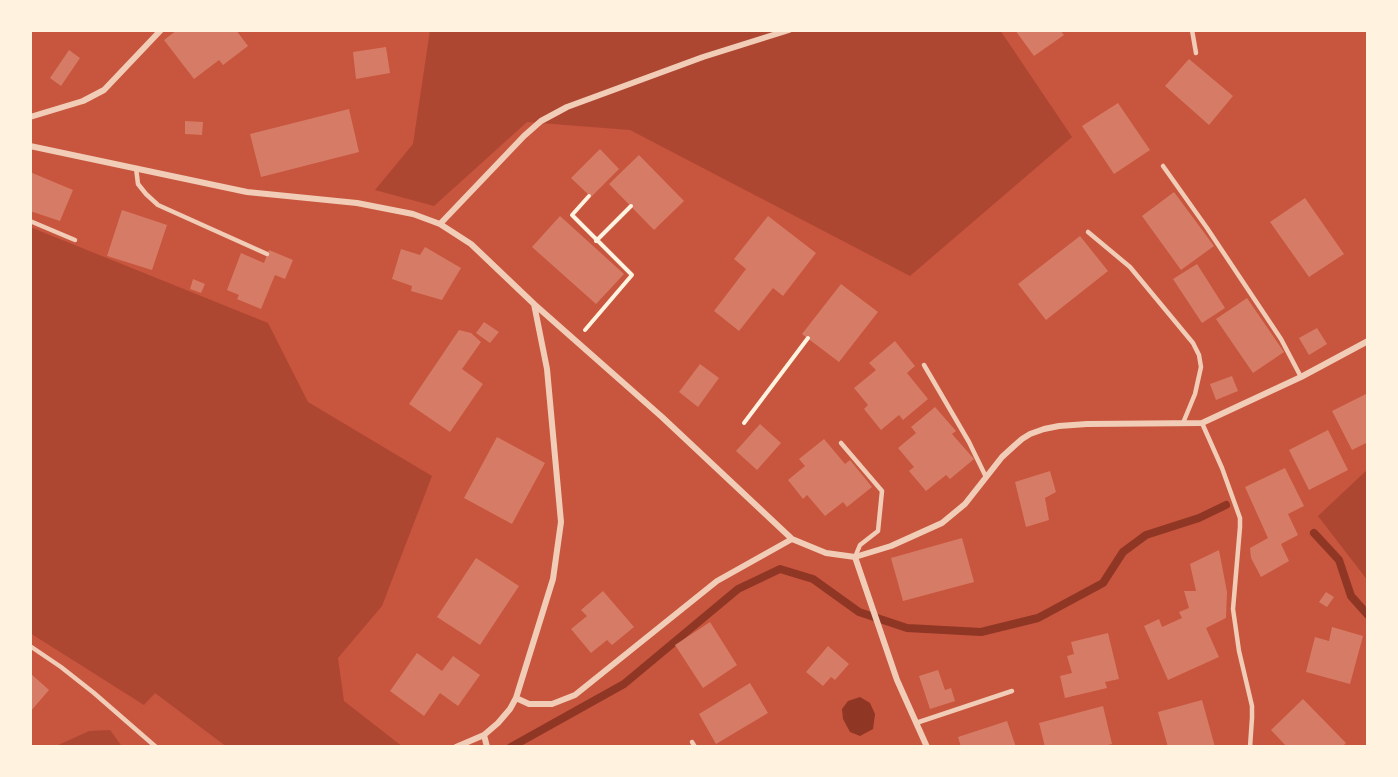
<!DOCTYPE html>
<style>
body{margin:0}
#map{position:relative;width:1398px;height:777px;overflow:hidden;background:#c8553d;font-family:Quicksand,sans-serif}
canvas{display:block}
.frame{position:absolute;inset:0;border:32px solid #fff3e0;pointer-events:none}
</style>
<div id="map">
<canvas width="1398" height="777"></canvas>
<div class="frame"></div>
</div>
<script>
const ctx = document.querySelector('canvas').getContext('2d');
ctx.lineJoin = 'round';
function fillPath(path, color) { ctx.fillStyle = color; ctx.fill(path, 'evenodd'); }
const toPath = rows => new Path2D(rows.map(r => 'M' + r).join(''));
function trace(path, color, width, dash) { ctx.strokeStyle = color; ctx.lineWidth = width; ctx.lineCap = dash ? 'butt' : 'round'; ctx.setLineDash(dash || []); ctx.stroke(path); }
fillPath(toPath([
 [430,30,1000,30,1072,137,910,276,630,130,527,122,434,206,375,190,413,144],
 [30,227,268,323,308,402,432,476,382,606,338,658,344,701,403,747,227,747,155,693,144,705,30,633],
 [1368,469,1368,581,1318,516],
 [110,730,121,745,120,747,54,747,89,731]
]), '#ae4732');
fillPath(toPath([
 [860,697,870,703,875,714,873,729,860,736,850,732,843,719,842,709,848,701]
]), '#8f3625');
trace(toPath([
 [1314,533,1339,560,1351,596,1368,615],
 [511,747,624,684,738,589,780,569,813,579,859,612,907,628,981,632,1038,618,1103,583,1123,552,1146,535,1199,518,1226,505]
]), '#8f3625', 8);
fillPath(toPath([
 [177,30,236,30,248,46,223,65,219,60,194,79,164,40],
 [1015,30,1060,30,1064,35,1034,56],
 [386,47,390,73,356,79,353,52],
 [69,50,80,58,61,86,50,78],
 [1189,59,1233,96,1209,125,1165,86],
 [1118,103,1150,150,1114,174,1082,126],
 [349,109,359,152,261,177,250,134],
 [185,121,203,122,202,135,185,134],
 [600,149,619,169,591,197,571,178],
 [639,155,684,201,654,230,609,184],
 [30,172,73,190,60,221,30,211],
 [1174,192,1214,246,1181,270,1142,216],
 [1305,198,1344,254,1309,277,1270,222],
 [122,210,167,225,152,270,107,256],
 [560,216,624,274,596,304,532,247],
 [768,216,816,253,783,296,773,288,739,331,714,311,746,269,734,259],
 [1080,236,1108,271,1046,320,1018,284],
 [425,247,461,268,442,300,411,291,412,286,392,279,401,249,420,255],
 [269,250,293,260,285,279,275,275,261,309,237,299,239,295,227,290,241,253,264,263],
 [1197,264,1225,308,1202,323,1173,279],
 [193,279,205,284,201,293,190,289],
 [841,284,878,312,839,362,802,334],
 [1247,298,1284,352,1253,373,1216,319],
 [484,322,499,332,490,343,476,333],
 [1317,328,1327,344,1309,355,1299,338],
 [459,330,471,333,481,342,462,369,483,384,450,432,409,404],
 [895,341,915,366,907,373,928,399,903,420,899,415,881,430,864,409,868,405,854,388,876,370,869,363],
 [700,364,719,378,698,407,679,392],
 [1232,376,1238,391,1216,400,1210,384],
 [1368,393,1368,442,1352,450,1332,411],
 [935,407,956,431,952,434,974,459,950,479,946,475,926,491,909,471,914,467,898,448,916,433,911,427],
 [760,424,781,443,757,470,736,451],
 [1328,430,1348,470,1309,490,1289,450],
 [497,437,545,463,512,524,464,498],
 [824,439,845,464,850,460,872,487,847,507,843,502,825,516,807,495,803,499,788,480,805,466,799,459],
 [1285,468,1304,506,1288,514,1298,535,1281,544,1289,561,1261,577,1251,558,1250,548,1268,538,1245,487],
 [1050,471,1056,492,1045,498,1049,520,1026,527,1015,482],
 [962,538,974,582,903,601,891,558],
 [1219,550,1227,592,1226,618,1206,628,1219,657,1168,680,1144,626,1159,619,1162,627,1182,618,1179,612,1189,608,1184,591,1196,591,1190,564],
 [476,558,519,586,480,645,437,617],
 [603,591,634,627,612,645,607,640,591,653,571,629,587,616,581,610],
 [1326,592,1334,597,1327,607,1319,602],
 [710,622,737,665,703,688,675,645],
 [1332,627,1363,636,1350,684,1306,672,1315,637,1329,641],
 [1108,633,1119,679,1105,682,1107,688,1065,698,1060,676,1072,673,1067,656,1074,654,1071,642],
 [828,646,849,664,835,680,831,677,823,686,806,672],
 [417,653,442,671,453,656,480,675,458,706,440,693,424,716,390,691],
 [938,670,945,690,951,688,955,701,930,709,919,676],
 [30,673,49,690,30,712],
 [750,683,768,713,716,744,699,714],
 [1303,699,1346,743,1342,747,1287,747,1271,730],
 [1202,700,1215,747,1168,747,1158,712],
 [1103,706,1112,744,1100,747,1045,747,1039,723],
 [1007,721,1016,747,961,747,958,737]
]), '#d67c66');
trace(toPath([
 [596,241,631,206],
 [585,330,632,275,572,215,589,196],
 [744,423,808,338]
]), '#fff3e0', 4);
trace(toPath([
 [1192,30,1196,53],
 [1163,166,1207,228,1281,339,1301,377],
 [136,168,138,184,146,194,158,205,267,254],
 [30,221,75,240],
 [1088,232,1130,267,1193,343,1199,355,1201,367,1195,394,1183,423],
 [924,365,969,442,986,477],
 [1202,423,1222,468,1240,518,1240,527,1233,609,1239,651,1252,706,1252,718,1250,747],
 [841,443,882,491,878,531,860,545,855,557],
 [30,646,61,667,94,693,156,747],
 [916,723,1012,691],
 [692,742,695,747]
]), '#f1ccb7', 4.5);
trace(toPath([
 [30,117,83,101,104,90,161,30],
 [30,146,247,192,357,203,413,214,440,224,471,244,534,304,662,417,792,539,826,553,855,557,891,546,942,523,965,504,1002,457,1014,446,1022,439,1030,434,1044,429,1059,426,1087,424,1202,423,1301,377,1368,341],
 [440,224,524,136,541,121,567,107,616,89,703,57,789,30],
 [855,557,897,680,927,747],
 [516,698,529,704,552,704,575,695,717,581,792,539],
 [484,735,487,747],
 [456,747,484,735,498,723,510,709,516,698,553,579,561,522,547,369,534,304]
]), '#f1ccb7', 6);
</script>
